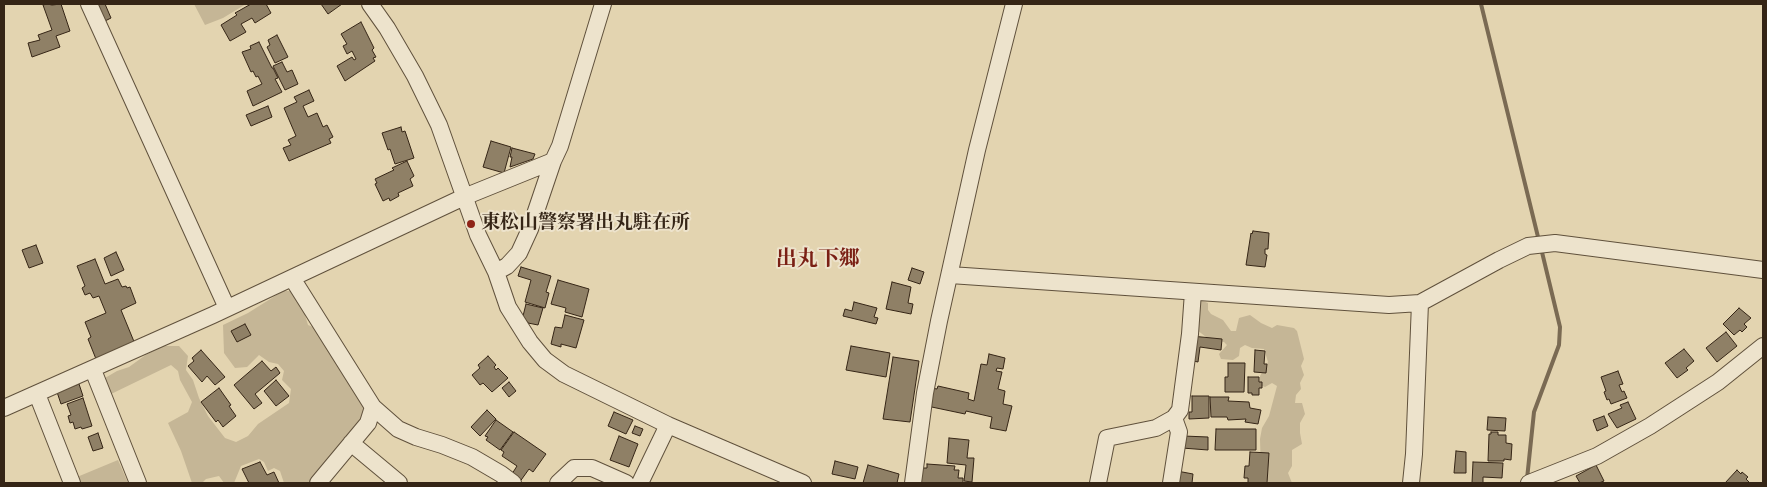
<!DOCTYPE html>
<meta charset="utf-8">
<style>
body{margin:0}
#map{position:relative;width:1767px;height:487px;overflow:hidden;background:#e3d4b0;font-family:"IM FELL English",serif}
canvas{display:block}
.frame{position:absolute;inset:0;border:5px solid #352516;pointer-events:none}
</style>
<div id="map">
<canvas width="1767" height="487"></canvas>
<div class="frame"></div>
</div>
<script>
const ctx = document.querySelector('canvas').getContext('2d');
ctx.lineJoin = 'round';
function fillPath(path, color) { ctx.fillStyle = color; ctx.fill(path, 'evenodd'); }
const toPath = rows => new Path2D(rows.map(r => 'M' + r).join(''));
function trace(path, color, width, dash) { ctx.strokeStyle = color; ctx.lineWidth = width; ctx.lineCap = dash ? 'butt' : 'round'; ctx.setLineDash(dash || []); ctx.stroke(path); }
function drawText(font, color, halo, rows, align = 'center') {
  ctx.font = font + ' "IM FELL English","Noto Serif JP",serif'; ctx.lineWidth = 4; ctx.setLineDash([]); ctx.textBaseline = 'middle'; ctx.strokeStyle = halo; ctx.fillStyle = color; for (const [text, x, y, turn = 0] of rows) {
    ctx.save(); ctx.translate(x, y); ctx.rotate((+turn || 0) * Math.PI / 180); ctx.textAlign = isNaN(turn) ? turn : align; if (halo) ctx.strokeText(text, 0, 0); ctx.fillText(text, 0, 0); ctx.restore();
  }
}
fillPath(toPath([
 [194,4,246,4,223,18,205,25],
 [283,291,293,291,302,305,308,325,315,328,369,409,311,483,284,483,280,471,274,468,268,471,264,462,259,459,241,466,234,483,224,483,219,476,206,479,202,483,192,483,181,451,168,423,188,412,192,402,180,380,178,371,171,365,109,395,105,390,105,378,117,371,129,367,147,354,164,346,179,346,188,356,186,370,193,380,199,398,208,416,225,438,236,442,248,436,258,424,289,403,291,389,282,380,284,371,278,364,269,362,259,355,247,367,235,368,224,353,223,325,248,313],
 [1189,296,1208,303,1208,310,1211,314,1223,320,1231,331,1236,331,1239,318,1250,315,1261,323,1272,328,1277,325,1294,328,1297,331,1304,359,1301,366,1304,375,1300,383,1301,389,1296,395,1295,403,1302,403,1305,414,1300,423,1300,433,1302,444,1292,450,1292,466,1288,473,1292,483,1269,483,1261,473,1260,439,1262,428,1269,416,1277,386,1272,383,1265,387,1260,385,1260,376,1268,362,1264,349,1252,348,1245,345,1240,348,1239,356,1233,360,1221,359,1219,354,1227,345,1224,342,1210,340,1193,327],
 [118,460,128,483,79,483,77,477]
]), '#c5b696');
trace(toPath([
 [1481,4,1539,241],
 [1527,479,1534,412,1559,345,1560,327,1541,248]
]), '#7a6a53', 4);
const building = toPath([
 [47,4,52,5,61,4,70,31,56,36,60,47,32,57,28,43,40,40,38,35,52,30,43,5,47,4],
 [98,4,105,4,111,18,103,22,98,4],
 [251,4,266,4,271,13,255,23,252,18,241,24,246,32,230,41,221,25,237,15,235,13,251,4],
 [321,4,342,4,328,14,321,4],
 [361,22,374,48,372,50,376,57,373,58,375,61,345,81,337,66,352,57,354,60,356,59,352,51,347,54,343,46,347,44,341,34,361,22],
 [277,35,288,57,275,63,267,47,270,45,268,40,277,35],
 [259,42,272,68,273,68,278,78,275,79,282,92,253,106,247,91,262,84,258,76,256,77,253,71,251,72,242,52,251,49,250,46,259,42],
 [282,62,287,72,292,70,298,84,285,90,273,66,282,62],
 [309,90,314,101,303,106,308,117,317,113,323,127,327,125,333,137,329,139,331,143,289,161,283,148,291,145,288,140,296,136,284,108,297,102,294,97,309,90],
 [268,106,272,117,251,126,246,115,268,106],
 [401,127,402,132,405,131,414,158,395,164,390,149,388,150,382,133,401,127],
 [491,141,511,147,504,173,483,167,491,141],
 [512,148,535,154,533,159,510,167,512,157,510,157,512,148],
 [407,161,414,176,410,179,413,186,398,193,399,196,390,201,389,198,383,201,375,184,377,183,375,179,394,170,392,168,407,161],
 [1253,231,1269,233,1268,249,1265,249,1265,254,1267,255,1265,267,1246,265,1251,233,1252,234,1253,231],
 [36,245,43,263,29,268,22,250,36,245],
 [116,252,124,270,111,276,104,258,116,252],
 [95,259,105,284,118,279,122,287,126,286,127,288,130,287,136,303,121,310,135,344,96,359,88,339,91,337,85,322,106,313,99,296,93,298,90,293,85,295,82,288,85,286,77,266,95,259],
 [521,267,551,276,546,292,549,293,545,308,525,302,531,280,518,276,521,267],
 [912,268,924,272,920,284,908,280,912,268],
 [558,280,589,289,582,317,565,312,566,308,551,304,558,280],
 [892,282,911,287,908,303,913,304,911,314,886,309,892,282],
 [854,302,877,308,874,317,878,318,876,324,843,316,845,309,852,311,854,302],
 [526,304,543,308,538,325,528,323,523,316,526,304],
 [1739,308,1751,318,1744,324,1747,327,1742,332,1740,330,1734,335,1723,324,1739,308],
 [565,315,584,320,576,348,561,344,561,347,551,344,555,327,562,328,565,315],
 [245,324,251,335,237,342,231,331,245,324],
 [1726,332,1737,346,1717,362,1706,348,1726,332],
 [1191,336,1222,339,1221,350,1200,347,1198,362,1189,360,1191,336],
 [851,346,890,353,886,377,846,370,851,346],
 [1684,349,1694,361,1686,368,1688,370,1677,378,1665,363,1684,349],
 [201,350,225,377,215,385,207,376,202,382,188,366,194,361,192,358,201,350],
 [1255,350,1265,351,1264,364,1267,364,1266,373,1254,372,1255,350],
 [989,354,1005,358,1003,369,997,368,996,371,1002,372,998,389,1005,391,1003,404,1012,406,1006,431,990,428,992,417,966,411,965,414,927,406,931,388,937,389,938,386,969,393,968,399,974,401,981,364,987,365,989,354],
 [488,356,496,365,494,367,496,370,498,368,508,378,492,392,483,383,480,385,472,375,480,368,478,365,488,356],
 [893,357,919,361,910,422,883,419,893,357],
 [262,361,271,371,276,367,280,373,255,394,262,403,254,409,234,385,262,361],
 [1228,363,1245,363,1244,392,1225,392,1225,377,1228,377,1228,363],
 [1618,371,1623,384,1619,385,1622,392,1624,391,1627,398,1611,404,1609,399,1607,400,1604,392,1606,391,1601,377,1618,371],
 [1248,377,1259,377,1259,382,1262,382,1262,388,1259,388,1259,395,1252,395,1252,393,1248,393,1248,377],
 [276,380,289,396,276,406,264,391,276,380],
 [509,382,516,391,509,397,502,388,509,382],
 [79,384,83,396,61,404,57,392,79,384],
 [219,388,231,405,229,406,236,416,223,427,218,420,216,422,201,402,219,388],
 [1192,396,1209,396,1209,418,1189,419,1189,412,1192,412,1192,396],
 [1210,397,1229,397,1228,401,1249,402,1250,408,1261,410,1258,424,1245,422,1246,419,1228,420,1227,417,1211,417,1210,397],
 [83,398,92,426,82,429,81,427,75,429,73,422,70,423,68,416,71,415,67,404,83,398],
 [1628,402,1636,419,1617,428,1608,414,1622,408,1620,405,1628,402],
 [487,410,496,419,480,436,471,427,487,410],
 [614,412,633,420,626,434,608,426,614,412],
 [1604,416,1608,426,1597,431,1593,420,1604,416],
 [1488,417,1506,418,1505,431,1487,430,1488,417],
 [496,420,513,432,500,450,486,440,488,437,485,436,496,420],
 [635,426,643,429,640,436,632,433,635,426],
 [1216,429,1256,429,1256,450,1215,450,1216,429],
 [514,432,546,454,533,472,529,469,519,483,510,477,517,466,502,456,504,452,501,450,514,432],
 [1491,432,1498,432,1498,435,1506,435,1506,443,1512,444,1511,460,1504,459,1504,461,1488,461,1489,434,1491,434,1491,432],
 [98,433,103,448,93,451,88,437,98,433],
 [619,436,638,444,629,467,610,460,619,436],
 [1183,436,1208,437,1208,450,1182,448,1183,436],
 [949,438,969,440,967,458,974,458,972,482,964,481,966,465,947,463,949,438],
 [1456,451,1466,452,1466,473,1454,473,1456,451],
 [1250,452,1269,453,1267,483,1248,483,1248,478,1244,478,1245,466,1249,466,1250,452],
 [835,461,858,467,855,479,832,474,835,461],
 [260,462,267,475,274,472,279,483,249,483,242,469,260,462],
 [1473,462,1503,463,1502,478,1483,477,1483,483,1472,483,1473,462],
 [927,464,955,466,954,470,959,470,958,478,963,478,963,483,921,483,922,468,927,468,927,464],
 [868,465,899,474,897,483,863,483,868,465],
 [1596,465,1604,481,1599,483,1580,483,1576,476,1596,465],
 [1737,470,1741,474,1742,472,1748,477,1746,479,1749,482,1748,483,1725,483,1737,470],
 [1177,471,1193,474,1192,483,1175,483,1177,471]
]);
fillPath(building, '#8f8066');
trace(building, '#352516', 1);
const minor = toPath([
 [89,4,227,308],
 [370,4,387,28,415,76,439,125,478,235,496,272,508,307,530,342,545,360,564,374,668,425,803,483],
 [496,272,507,266,519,253,530,229,553,161,560,146,603,4],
 [950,275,1389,305,1420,303,1499,260,1528,246,1555,243,1763,270],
 [292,278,373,407,368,423,318,483],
 [93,370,138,483],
 [37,394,72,483],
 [373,407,398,429,416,437,442,445,472,457,501,474,513,483],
 [4,408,213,315,464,197,553,161],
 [351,443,399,483],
 [558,483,574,468,592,468,626,483],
 [640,483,668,425],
 [913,483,925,393,939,321,977,150,1014,4],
 [1098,483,1107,438,1156,428,1174,418,1180,410,1190,334,1193,292],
 [1171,483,1179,432,1174,418],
 [1411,483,1414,454,1420,303],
 [1529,483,1597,456,1650,426,1718,382,1763,346]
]);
trace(minor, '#60513c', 18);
trace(minor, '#ede3cc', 16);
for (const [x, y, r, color] of [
 [471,224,5,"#8f2418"]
]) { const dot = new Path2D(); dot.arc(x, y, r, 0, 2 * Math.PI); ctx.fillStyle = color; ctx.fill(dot); trace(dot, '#ede3cc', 2); }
drawText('bold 19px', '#352516', '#ede3cc', [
 ["東松山警察署出丸駐在所",481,224]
], 'left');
drawText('bold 21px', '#7a1f14', '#ede3cc', [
 ["出丸下郷",818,261]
]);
</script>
